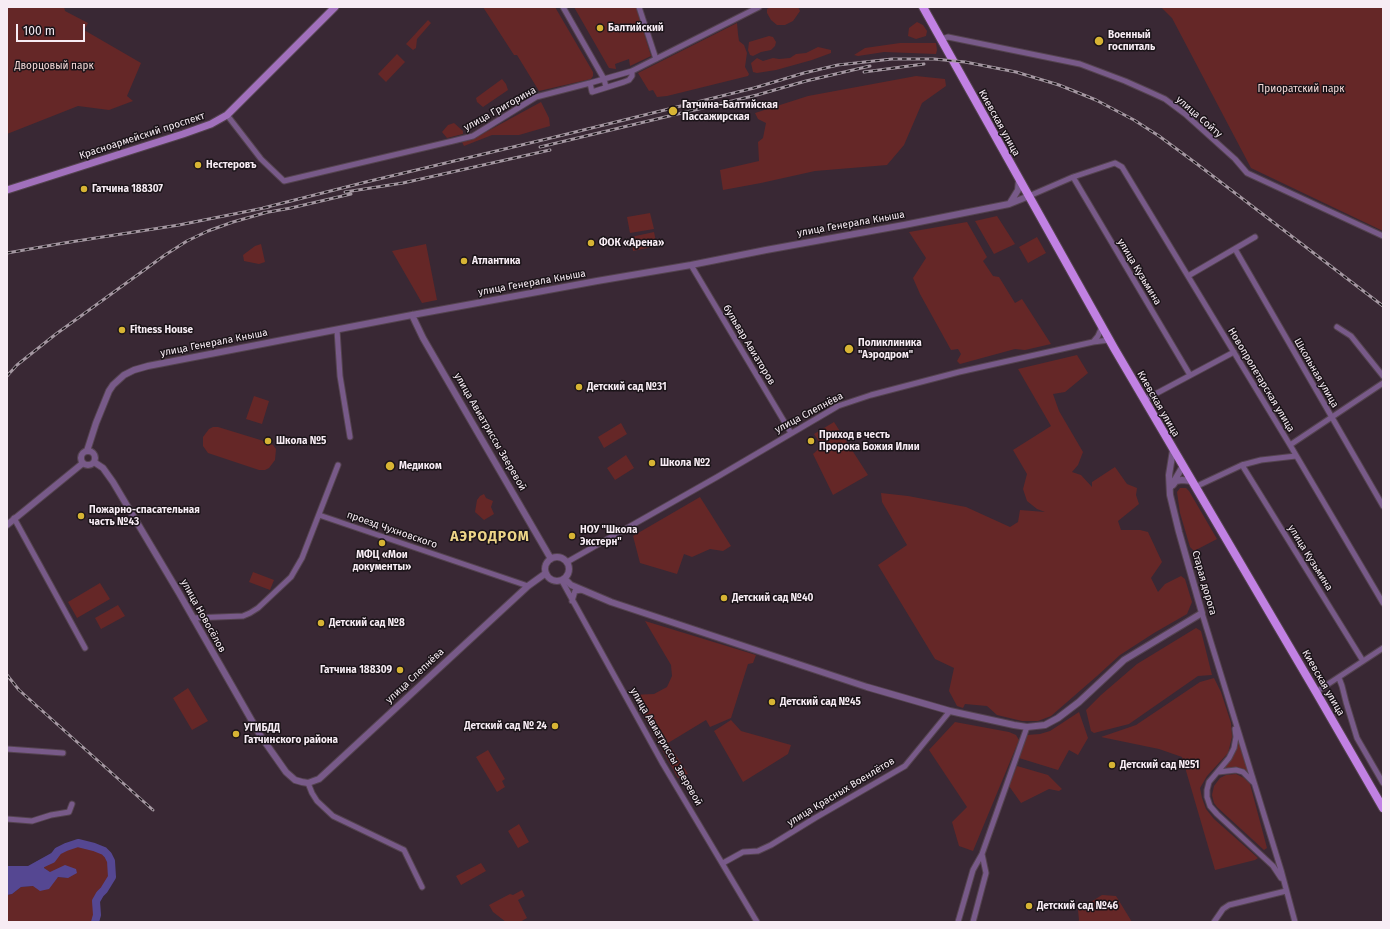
<!DOCTYPE html>
<meta charset="utf-8">
<style>
body{margin:0}
#map{position:relative;width:1390px;height:929px;overflow:hidden;background:#392834;font-family:"Fira Sans",sans-serif}
canvas{display:block}
.frame{position:absolute;inset:0;border:8px solid #f7ecf4;pointer-events:none}
.scale{position:absolute;left:16px;top:24px;width:69px;height:18px;box-sizing:border-box;border:2px solid #f7ecf4;border-top:0;padding-left:5px;font-size:12px;line-height:14px;white-space:nowrap;color:#f7ecf4;-webkit-text-stroke:3px #1b1419;paint-order:stroke}
</style>
<div id="map">
<canvas width="1390" height="929"></canvas>
<div class="frame"></div>
<div class="scale">100 m</div>
</div>
<script>
const ctx = document.querySelector('canvas').getContext('2d');
ctx.lineJoin = 'round';
function fillPath(path, color) { ctx.fillStyle = color; ctx.fill(path, 'evenodd'); }
const toPath = rows => new Path2D(rows.map(r => 'M' + r).join(''));
function trace(path, color, width, dash) { ctx.strokeStyle = color; ctx.lineWidth = width; ctx.lineCap = dash ? 'butt' : 'round'; ctx.setLineDash(dash || []); ctx.stroke(path); }
function drawText(font, color, halo, rows, align = 'center') {
  ctx.font = font + ' "Fira Sans",sans-serif'; ctx.lineWidth = 3; ctx.setLineDash([]); ctx.textBaseline = 'middle'; ctx.strokeStyle = halo; ctx.fillStyle = color; for (const [text, x, y, turn = 0] of rows) {
    ctx.save(); ctx.translate(x, y); ctx.rotate((+turn || 0) * Math.PI / 180); ctx.textAlign = isNaN(turn) ? turn : align; if (halo) ctx.strokeText(text, 0, 0); ctx.fillText(text, 0, 0); ctx.restore();
  }
}
fillPath(toPath([
 [7,7,64,7,65,11,88,23,84,30,141,63,127,96,133,101,109,110,78,106,7,134],
 [483,7,555,7,593,72,593,76,591,79,539,91,517,55,514,55],
 [574,7,636,7,651,56,630,66,629,59,615,64,616,69,609,68],
 [771,7,798,7,800,11,793,21,785,25,777,25,771,20,767,13,767,9],
 [1161,7,1383,7,1383,231,1251,168,1172,18],
 [428,20,431,23,417,39,416,48,413,50,406,44],
 [917,22,923,25,927,31,926,36,916,39,908,36,909,28],
 [737,23,738,34,739,41,744,45,747,53,745,67,749,74,748,76,667,96,657,97,653,90,649,91,638,73],
 [769,36,773,37,776,42,775,46,771,50,761,52,753,56,750,55,748,50,749,42],
 [900,43,936,43,937,50,936,54,884,52,858,56,854,55,865,48],
 [818,47,831,50,831,53,812,60,776,70,757,73,753,72,751,63,757,58,763,61,773,58,779,59,790,58,796,54,806,53],
 [397,54,405,62,386,82,378,74],
 [916,76,945,79,946,86,922,103,904,145,887,165,815,171,761,183,723,190,720,170,759,161,758,142,763,138,766,123,758,119,755,113,808,96],
 [502,79,506,84,508,90,483,107,477,102,476,98],
 [541,102,549,118,550,126,519,135,492,135,464,146,462,142,475,138],
 [454,123,463,131,463,134,447,138,442,132,448,125],
 [650,213,654,229,630,233,627,217],
 [997,216,1015,244,994,254,975,221],
 [967,222,987,257,983,261,993,276,999,277,1015,303,1022,299,1051,344,1025,350,1015,349,960,364,957,361,961,354,958,349,951,350,920,294,913,278,926,258,909,232],
 [654,232,657,246,633,251,631,237],
 [1037,237,1046,253,1028,263,1019,247],
 [261,244,265,262,259,264,244,261,243,255,255,246],
 [426,244,437,300,422,303,392,251],
 [1077,355,1088,373,1065,392,1053,394,1059,411,1083,452,1078,465,1072,472,1081,475,1092,487,1092,482,1115,467,1127,484,1137,488,1136,495,1139,504,1118,521,1121,530,1140,530,1148,532,1162,562,1151,578,1158,592,1165,584,1181,576,1185,579,1192,602,1187,614,1154,633,1120,655,1097,676,1051,716,1038,721,1022,721,997,715,987,706,965,704,963,708,957,706,949,691,954,668,935,659,878,565,907,545,882,502,881,493,908,496,966,507,1010,527,1018,522,1020,510,1045,512,1037,509,1027,501,1023,489,1027,474,1013,450,1051,426,1018,369],
 [254,396,269,401,262,424,246,419],
 [834,422,868,475,833,495,813,454,822,446,814,434],
 [621,423,627,434,604,448,598,437],
 [213,427,218,427,267,442,273,445,276,449,275,460,269,468,265,470,259,470,208,453,203,446,203,437,209,429],
 [626,455,634,468,615,480,607,468],
 [1180,488,1186,488,1189,491,1217,539,1194,551,1190,547,1180,513,1177,492],
 [484,494,486,498,493,501,491,507,494,514,484,520,475,512,477,500,480,496],
 [700,497,731,546,723,551,710,549,692,557,684,554,677,574,640,563,633,536],
 [253,572,274,580,270,590,249,582],
 [100,583,110,599,77,618,68,602],
 [118,605,125,616,101,629,95,618],
 [645,621,756,655,753,663,748,664,731,718,710,727,706,720,668,743,688,774,678,778,632,695,654,694,667,687,672,676,671,665],
 [1196,628,1201,631,1212,675,1198,676,1129,724,1094,733,1091,731,1086,710,1101,695,1137,664],
 [1214,678,1221,692,1231,723,1232,737,1228,753,1207,776,1200,788,1202,798,1206,809,1214,819,1258,858,1255,860,1215,870,1182,757,1159,749,1101,737,1136,725,1200,682],
 [188,688,208,721,192,730,173,698],
 [1079,712,1088,738,1078,755,1069,750,1058,770,1019,758,1027,735,1040,734,1050,731],
 [731,720,741,731,791,745,788,754,743,782,714,731],
 [955,722,1009,732,1016,735,1019,740,973,851,959,846,952,822,967,807,929,750],
 [1237,742,1239,742,1249,774,1246,770,1239,768,1227,768,1225,767,1235,752],
 [488,750,505,779,502,781,505,787,497,792,476,757],
 [1017,766,1048,775,1062,789,1059,791,1049,789,1021,803,1009,786],
 [1236,774,1244,778,1250,784,1267,848,1264,850,1217,807,1214,803,1212,795,1214,786,1220,778,1226,775],
 [519,824,529,842,518,848,508,831],
 [78,843,94,847,104,851,108,855,111,861,112,877,104,890,100,894,96,901,97,915,95,922,7,922,7,895,12,894,21,887,33,886,58,877,68,878,50,872,44,868,44,865,58,851,66,847],
 [481,863,486,871,461,885,456,876],
 [522,890,525,896,518,900,527,918,520,922,506,922,493,912,489,905,510,894,513,895],
 [1102,895,1116,896,1132,922,1078,922,1079,920,1078,910]
]), '#652727');
fillPath(toPath([
 [55,851,58,851,44,865,44,868,50,872,65,865,76,869,77,873,68,878,58,877,49,889,40,891,33,886,21,887,12,894,7,895,7,866,28,866]
]), '#554792');
trace(toPath([
 [39,865,52,859,58,851,66,847,78,843,94,847,104,851,108,855,111,861,112,877,104,890,100,894,96,901,97,915,95,922]
]), '#554792', 8);
const minor = toPath([
 [563,7,604,79,606,87],
 [639,7,656,59],
 [941,39,948,37,1080,64,1125,81,1152,93,1165,99,1185,114,1235,159,1247,173,1383,236],
 [590,83,592,92,624,82,629,80,632,76,632,71],
 [227,115,261,159,284,181,453,141,473,136,536,97,590,83,632,71,759,7],
 [1073,177,1190,375],
 [1029,196,1073,177,1115,163,1122,167,1290,445,1383,603],
 [1235,249,1383,506],
 [691,265,791,433],
 [1188,276,1255,237],
 [1337,327,1351,336,1383,376],
 [337,330,340,376,350,437],
 [1093,342,1098,336,1102,327],
 [1144,400,1234,352],
 [1290,445,1383,383],
 [1242,465,1363,661],
 [1195,487,1242,465,1261,460,1296,456],
 [319,515,528,586],
 [14,518,85,648],
 [567,562,717,477,838,406,871,395,959,372,1093,342,1109,340],
 [562,581,663,764,757,922],
 [572,601,575,591,582,590],
 [1202,613,1281,870,1295,922],
 [193,618,243,616,250,613,258,608,291,577,302,558,338,465],
 [1339,678,1342,686,1346,702,1357,738,1383,783],
 [1316,692,1383,648],
 [1235,729,1236,737,1234,748,1229,758,1209,782,1207,790,1207,797,1210,806,1217,814,1273,866,1281,878],
 [7,749,63,753],
 [1218,772,1236,770,1243,772,1253,782],
 [308,783,312,793,317,801,333,816,404,850,422,887],
 [7,819,32,821,51,815,69,812,72,804],
 [723,863,743,852,758,851,771,845,815,818,905,766,950,711],
 [958,922,973,870,982,854],
 [973,922,986,873,982,854,1027,727],
 [1214,922,1223,909,1229,905,1286,891]
]);
const tertiary = toPath([
 [1010,203,1018,190,1019,180],
 [412,315,423,338,551,559],
 '81 458a7 7 0 1 1 14 0a7 7 0 1 1-14 0Z',
 [87,451,96,423,109,391,113,385,124,375,134,370,148,366,412,315,597,281,691,265,766,250,904,225,1009,204,1029,196],
 [94,462,103,468,113,482,179,593,260,735,286,772,295,780,302,782,308,783,319,779,528,586,546,573],
 [1173,485,1176,481,1182,480,1192,481],
 [1170,488,1183,466],
 [7,525,83,463],
 '545 569a12 12 0 1 1 24 0a12 12 0 1 1-24 0Z',
 [565,579,571,585,611,602,867,687,950,711,1014,725,1027,727,1045,725,1058,718,1079,702,1124,660,1202,613,1179,532,1170,495,1169,475,1173,450]
]);
const secondary = toPath([
 [7,190,183,134,211,124,227,115,335,7]
]);
const primary = toPath([
 [923,7,1114,348,1316,692,1383,808]
]);
trace(minor, '#54434f', 7);
trace(tertiary, '#54434f', 8);
trace(secondary, '#54434f', 9);
trace(primary, '#54434f', 10);
trace(minor, '#785a89', 5);
trace(tertiary, '#785a89', 6);
trace(secondary, '#a170bc', 7);
trace(primary, '#c181e3', 8);
const rail = toPath([
 [864,72,924,64],
 [540,147,757,95,806,81,870,66],
 [345,192,403,183,550,150],
 [263,208,366,182,555,137,754,88,804,73,838,65,892,59,934,59,965,62,1016,72,1059,85,1096,100,1134,120,1159,136,1197,164,1383,306],
 [263,213,291,208,351,194],
 [7,253,64,243,179,225,269,207],
 [7,376,17,365,56,334,165,255,187,241,208,231,233,222,268,212],
 [7,675,19,690,153,810]
]);
trace(rail, '#a497a1', 3);
trace(rail, '#1b1419', 1.5, [4.5]);
for (const [x, y, r, color] of [
 [600,28,4,"#d7b434"],
 [1099,41,5,"#d7b434"],
 [673,111,5,"#d7b434"],
 [198,165,4,"#d7b434"],
 [84,189,4,"#d7b434"],
 [591,243,4,"#d7b434"],
 [464,261,4,"#d7b434"],
 [122,330,4,"#d7b434"],
 [849,349,5,"#d7b434"],
 [579,387,4,"#d7b434"],
 [268,441,4,"#d7b434"],
 [811,441,4,"#d7b434"],
 [652,463,4,"#d7b434"],
 [390,466,5,"#d7b434"],
 [81,516,4,"#d7b434"],
 [572,536,4,"#d7b434"],
 [382,543,4,"#d7b434"],
 [724,598,4,"#d7b434"],
 [321,623,4,"#d7b434"],
 [400,670,4,"#d7b434"],
 [772,702,4,"#d7b434"],
 [555,726,4,"#d7b434"],
 [236,734,4,"#d7b434"],
 [1112,765,4,"#d7b434"],
 [1029,906,4,"#d7b434"]
]) { const dot = new Path2D(); dot.arc(x, y, r, 0, 2 * Math.PI); ctx.fillStyle = color; ctx.fill(dot); trace(dot, '#1b1419', 1.5); }
drawText('bold 10px', '#f7ecf4', '#1b1419', [
 ["Балтийский",608,28],
 ["Военный",1108,35],
 ["госпиталь",1108,47],
 ["Гатчина-Балтийская",682,105],
 ["Пассажирская",682,117],
 ["Нестеровъ",206,165],
 ["Гатчина 188307",92,189],
 ["ФОК «Арена»",599,243],
 ["Атлантика",472,261],
 ["Fitness House",130,330],
 ["Поликлиника",858,343],
 ["\"Аэродром\"",858,355],
 ["Детский сад №31",587,387],
 ["Приход в честь",819,435],
 ["Пророка Божия Илии",819,447],
 ["Школа №5",276,441],
 ["Школа №2",660,463],
 ["Медиком",399,466],
 ["Пожарно-спасательная",89,510],
 ["часть №43",89,522],
 ["НОУ \"Школа",580,530],
 ["Экстерн\"",580,542],
 ["МФЦ «Мои",382,555,"center"],
 ["документы»",382,567,"center"],
 ["Детский сад №40",732,598],
 ["Детский сад №8",329,623],
 ["Гатчина 188309",392,670,"right"],
 ["Детский сад №45",780,702],
 ["Детский сад № 24",547,726,"right"],
 ["УГИБДД",244,728],
 ["Гатчинского района",244,740],
 ["Детский сад №51",1120,765],
 ["Детский сад №46",1037,906]
], 'left');
drawText('10px', '#f5dad8', '#1b1419', [
 ["Дворцовый парк",54,66],
 ["Приоратский парк",1301,89]
]);
drawText('10px', '#f7ecf4', '#1b1419', [
 ["улица Григорина",500,109,-29],
 ["улица Сойту",1199,117,41],
 ["Киевская улица",999,123,61],
 ["Красноармейский проспект",142,136,-18],
 ["улица Генерала Кныша",851,224,-10],
 ["улица Кузьмина",1139,272,59],
 ["улица Генерала Кныша",532,283,-10],
 ["улица Генерала Кныша",214,343,-11],
 ["бульвар Авиаторов",749,345,59],
 ["Школьная улица",1316,373,60],
 ["Новопролетарская улица",1261,380,59],
 ["Киевская улица",1158,404,60],
 ["улица Слепнёва",809,413,-28],
 ["улица Авиатриссы Зверевой",490,432,60],
 ["проезд Чухновского",392,530,19],
 ["улица Кузьмина",1310,558,58],
 ["Старая дорога",1204,583,74],
 ["улица Новосёлов",203,616,61],
 ["улица Слепнёва",415,676,-43],
 ["Киевская улица",1323,683,60],
 ["улица Авиатриссы Зверевой",666,747,60],
 ["улица Красных Военлётов",841,792,-31]
]);
ctx.letterSpacing = '1px';
drawText('bold 14px', '#edd588', '#1b1419', [
 ["АЭРОДРОМ",490,537]
]);
ctx.letterSpacing = '0px';
</script>
